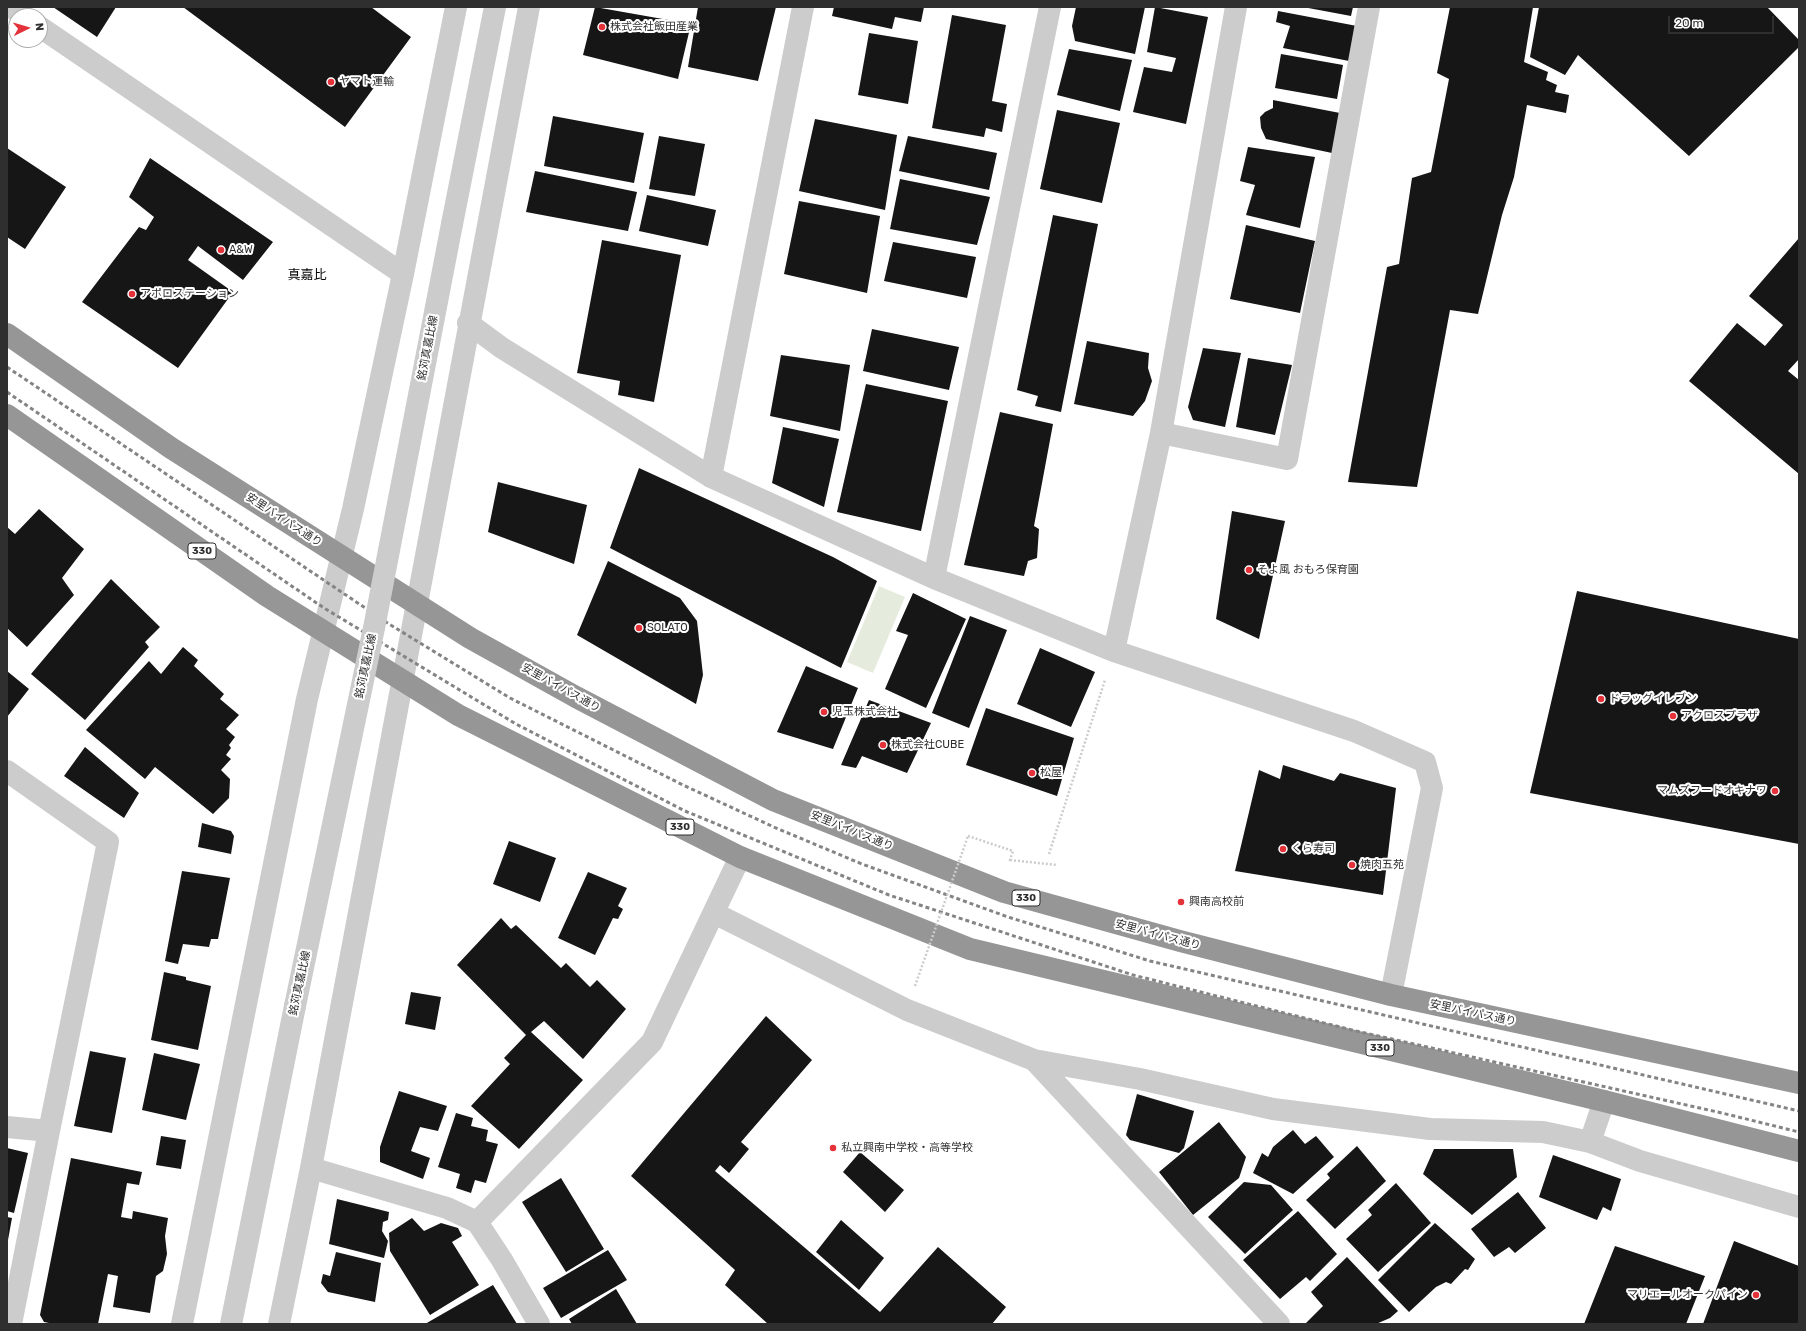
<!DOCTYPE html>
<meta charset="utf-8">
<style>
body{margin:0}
#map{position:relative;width:1806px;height:1331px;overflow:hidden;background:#fff;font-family:Rubik,sans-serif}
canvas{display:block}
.frame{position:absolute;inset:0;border:8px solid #2f2f2f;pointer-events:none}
.north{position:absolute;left:8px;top:8px;width:40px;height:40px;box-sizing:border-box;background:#fff;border:1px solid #acacac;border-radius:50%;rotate:85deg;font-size:11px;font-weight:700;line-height:16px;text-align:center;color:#2f2f2f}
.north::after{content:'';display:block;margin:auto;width:14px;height:18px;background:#e5323a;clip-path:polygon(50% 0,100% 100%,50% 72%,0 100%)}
.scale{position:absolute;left:1668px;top:16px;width:106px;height:18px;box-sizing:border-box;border:2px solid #2f2f2f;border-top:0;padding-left:5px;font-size:12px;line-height:14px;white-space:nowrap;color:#2f2f2f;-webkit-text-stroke:3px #fff;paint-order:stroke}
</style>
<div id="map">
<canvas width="1806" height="1331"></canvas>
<div class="frame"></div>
<div class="north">N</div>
<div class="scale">20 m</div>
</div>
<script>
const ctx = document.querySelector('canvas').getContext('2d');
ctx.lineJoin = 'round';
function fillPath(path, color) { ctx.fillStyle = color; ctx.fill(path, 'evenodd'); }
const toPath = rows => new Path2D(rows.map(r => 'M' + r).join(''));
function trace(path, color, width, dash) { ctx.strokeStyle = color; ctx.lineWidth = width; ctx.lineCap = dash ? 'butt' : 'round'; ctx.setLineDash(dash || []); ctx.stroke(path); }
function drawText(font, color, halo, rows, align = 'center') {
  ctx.font = font + ' Rubik,"Noto Sans JP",sans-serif'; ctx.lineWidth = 4; ctx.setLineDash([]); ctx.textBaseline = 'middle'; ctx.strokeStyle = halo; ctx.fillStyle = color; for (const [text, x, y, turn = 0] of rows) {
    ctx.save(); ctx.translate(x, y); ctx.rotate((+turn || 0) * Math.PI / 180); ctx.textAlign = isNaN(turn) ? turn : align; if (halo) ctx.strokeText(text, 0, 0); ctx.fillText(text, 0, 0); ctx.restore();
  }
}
fillPath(toPath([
 [879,586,905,597,873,673,847,662]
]), '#e5ecdd');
fillPath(toPath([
 [53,7,116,7,97,37],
 [183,7,371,7,411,37,345,127],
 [595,7,691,24,678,79,583,55],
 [698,7,776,7,758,81,688,67],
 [834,7,924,7,921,22,895,17,892,29,832,16],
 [1076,7,1145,7,1135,54,1075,41,1072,26],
 [1155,7,1208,17,1186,124,1133,112,1144,67,1172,72,1176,58,1147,52],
 [1303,7,1353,7,1351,16],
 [1450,7,1533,7,1524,62,1548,72,1546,80,1557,85,1555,92,1569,95,1566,113,1527,105,1514,177,1502,215,1478,314,1450,310,1417,487,1348,482,1387,267,1399,264,1412,178,1431,172,1449,79,1437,73],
 [1539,7,1767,7,1799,40,1799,47,1689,156,1578,55,1565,75,1530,57],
 [1278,11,1357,26,1349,61,1283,48,1290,26,1276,22],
 [952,15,1006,25,992,101,1007,104,1002,132,986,128,984,137,932,128],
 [869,33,918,41,908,104,858,95],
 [1069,49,1132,60,1120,111,1057,95],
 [1281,54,1343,65,1337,99,1275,88],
 [1273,100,1340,113,1332,153,1266,139,1261,128,1260,117,1265,112,1273,108],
 [1057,110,1120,123,1102,203,1040,189],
 [553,116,644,133,634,183,544,166],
 [815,119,897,135,885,210,799,191],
 [659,136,705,144,695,196,649,189],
 [908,136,997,153,989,190,899,171],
 [1248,147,1315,157,1300,228,1246,215,1255,185,1240,181],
 [7,148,66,187,25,249,7,237],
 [150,158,273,242,243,280,198,246,188,260,233,292,178,368,82,302,139,227,146,230,154,217,129,197],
 [535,171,637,192,628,231,526,212],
 [900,179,990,197,977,245,890,229],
 [647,195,716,210,708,246,639,231],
 [799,201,880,216,867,293,784,274],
 [1053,215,1098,224,1061,412,1035,406,1038,396,1017,390],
 [1246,225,1315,241,1300,313,1230,299],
 [1799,238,1799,359,1788,371,1799,380,1799,474,1689,381,1737,323,1765,346,1783,325,1749,296],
 [602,240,681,255,654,402,618,395,620,381,577,373],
 [893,242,976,257,967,298,884,281],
 [872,329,959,347,949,390,863,371],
 [1087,341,1149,353,1148,368,1152,381,1145,401,1133,416,1074,404],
 [1203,348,1241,353,1225,427,1193,420,1188,407],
 [781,355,850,365,840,431,770,416],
 [1248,358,1292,365,1275,435,1236,427],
 [866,384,948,401,921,531,837,512],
 [1000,412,1053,424,1034,526,1039,529,1037,558,1028,561,1024,576,964,565],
 [783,427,839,439,824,507,772,483],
 [639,468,833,557,877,581,841,668,610,548],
 [498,482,587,505,574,564,488,532],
 [39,509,84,549,62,578,74,595,27,647,7,628,7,527,15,534],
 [1232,511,1285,521,1259,639,1216,619],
 [608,561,680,598,697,621,703,675,696,704,577,635],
 [111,579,160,627,145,642,149,647,85,720,31,674],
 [1577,591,1799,639,1799,844,1530,793],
 [913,593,966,619,926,708,885,689,908,635,896,631],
 [970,616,1007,630,969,728,932,713],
 [183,647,198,660,194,666,224,694,220,699,239,715,226,729,235,737,229,745,231,748,226,755,231,759,221,770,230,779,229,798,213,814,155,767,145,779,86,730,149,661,161,674],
 [1040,648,1095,672,1071,727,1017,704],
 [806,666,858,688,833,749,777,732],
 [7,671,29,689,7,717],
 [869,700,931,723,907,773,862,756,856,768,841,765],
 [986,708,1074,738,1057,796,966,765],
 [85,747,139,793,124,818,64,776],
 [1283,765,1334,781,1340,773,1396,788,1383,895,1235,871,1259,770,1280,779],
 [202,823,231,831,234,836,231,854,198,847],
 [509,841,556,858,540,902,493,884],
 [182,871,230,878,218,939,211,939,209,947,183,944,178,964,165,961],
 [588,872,627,888,618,906,623,909,618,919,613,918,595,955,558,938],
 [501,918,511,929,516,925,561,968,566,963,590,987,597,980,626,1009,583,1059,544,1021,531,1032,583,1080,519,1149,471,1106,510,1064,504,1058,526,1035,457,965],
 [164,972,186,977,186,980,211,986,198,1050,151,1040],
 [411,992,441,997,435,1030,405,1024],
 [766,1016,812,1060,741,1142,749,1149,729,1173,720,1165,715,1171,880,1312,938,1247,1006,1307,992,1324,768,1324,725,1285,735,1270,631,1176],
 [90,1051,126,1058,112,1133,74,1126],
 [154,1053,200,1064,186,1120,142,1110],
 [399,1091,447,1106,438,1131,420,1127,411,1151,430,1158,423,1179,380,1162,380,1147],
 [1137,1094,1194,1111,1184,1148,1179,1153,1130,1140,1126,1135],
 [456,1113,473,1118,471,1126,488,1130,486,1141,498,1144,486,1183,475,1180,471,1193,456,1188,460,1174,438,1167],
 [1219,1122,1246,1157,1239,1178,1193,1215,1159,1172],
 [1293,1130,1305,1144,1316,1136,1334,1157,1293,1194,1253,1173,1262,1153,1268,1157,1273,1147],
 [161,1136,186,1140,181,1169,156,1165],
 [1357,1146,1386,1181,1335,1229,1306,1200,1330,1178,1327,1174],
 [7,1148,28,1153,14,1213,7,1211],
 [1434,1149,1513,1149,1517,1177,1472,1215,1423,1174],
 [860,1152,904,1190,885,1212,843,1172],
 [1553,1155,1621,1179,1611,1211,1603,1207,1597,1220,1539,1197],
 [71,1158,142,1172,139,1185,127,1183,121,1217,132,1219,133,1211,168,1218,165,1236,167,1254,163,1271,156,1276,150,1313,113,1307,118,1276,108,1274,98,1324,54,1324,44,1322,40,1315],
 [561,1178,604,1249,566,1272,522,1202],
 [1244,1182,1271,1185,1293,1210,1245,1254,1208,1217],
 [1396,1183,1431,1223,1378,1272,1346,1239,1372,1215,1368,1210],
 [1518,1192,1546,1228,1515,1253,1509,1247,1494,1257,1471,1229],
 [337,1199,389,1212,388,1220,383,1222,382,1231,388,1241,384,1258,329,1244],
 [1298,1211,1337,1254,1310,1281,1306,1277,1280,1299,1243,1260],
 [7,1217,12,1218,8,1240,7,1239],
 [412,1218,424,1231,441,1223,458,1228,462,1236,452,1242,479,1285,430,1315,390,1251,389,1233],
 [841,1220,884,1258,859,1290,816,1252],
 [1435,1223,1475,1259,1468,1270,1465,1269,1451,1284,1446,1282,1436,1287,1409,1312,1378,1280],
 [1734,1241,1799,1266,1799,1324,1703,1324],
 [1615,1246,1705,1276,1686,1324,1584,1324],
 [608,1250,627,1280,561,1318,543,1288],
 [336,1252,381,1263,375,1302,328,1292,321,1283,323,1274,330,1276],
 [1347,1257,1398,1311,1390,1318,1376,1324,1305,1324,1323,1306,1311,1292],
 [493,1285,517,1324,425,1324],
 [616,1289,637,1324,572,1324,569,1319]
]), '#161616');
trace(toPath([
 [968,836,1013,851,1010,860,1008,859],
 [1049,854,1105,680],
 [1010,860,1057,865]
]), '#ccc', 2.5, [2, 2]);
trace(toPath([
 [11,7,24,16],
 [40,27,403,274],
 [452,224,495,7],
 [468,323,502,348,711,477,934,578,1114,651,1354,731,1425,762,1432,788,1391,995],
 [1161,433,1287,459,1369,7],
 [711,477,803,7],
 [934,578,1050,7],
 [1114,651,1161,433,1236,7],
 [7,771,108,842,49,1131,11,1324],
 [714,913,907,1010,1034,1060,1279,1324],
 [1034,1060,1140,1079,1273,1109,1430,1129,1543,1132,1590,1142,1604,1101],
 [7,1127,49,1131],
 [1590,1142,1640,1161,1799,1207],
 [311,1168,447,1208,477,1222,502,1260,539,1324],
 [477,1222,652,1042,740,857],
 [182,1324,307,699,353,509,403,274,456,7],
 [231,1324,295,1006],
 [279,1324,311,1168,529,7]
]), '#ccc', 22);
trace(toPath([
 [7,334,171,448,470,638,576,697,773,800,1004,892,1180,941,1391,995,1799,1083],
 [7,415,267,596,458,715,740,857,970,949,1604,1101,1799,1151]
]), '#969696', 22);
trace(toPath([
 [7,367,389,624,510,698,683,785,776,828,862,864,1008,917,1150,961,1799,1111],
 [7,392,324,608,516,724,685,811,889,895,1133,975,1356,1031,1722,1113,1799,1132]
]), '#848484', 3, [4, 3]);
trace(toPath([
 [915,986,968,836]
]), '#ccc', 2.5, [2, 2]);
trace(toPath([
 [295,1006,374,628,452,224]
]), '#ccc', 22);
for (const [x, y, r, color] of [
 [602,27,4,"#e5323a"],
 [331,82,4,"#e5323a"],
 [221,250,4,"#e5323a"],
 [132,294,4,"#e5323a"],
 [1249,570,4,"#e5323a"],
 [639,628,4,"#e5323a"],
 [1601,699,4,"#e5323a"],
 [824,712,4,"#e5323a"],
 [1673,716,4,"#e5323a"],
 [883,745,4,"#e5323a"],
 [1032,773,4,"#e5323a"],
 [1775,791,4,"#e5323a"],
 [1283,849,4,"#e5323a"],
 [1352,865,4,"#e5323a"],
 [1181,902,4,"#e5323a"],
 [833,1148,4,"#e5323a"],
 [1756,1295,4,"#e5323a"]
]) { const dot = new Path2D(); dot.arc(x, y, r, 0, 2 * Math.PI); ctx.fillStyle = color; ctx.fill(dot); trace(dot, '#fff', 1.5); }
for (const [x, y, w] of [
 [202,551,28],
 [680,827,28],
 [1026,898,28],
 [1380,1048,28]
]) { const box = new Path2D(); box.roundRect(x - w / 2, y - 8, w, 16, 3); ctx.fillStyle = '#fff'; ctx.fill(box); trace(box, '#2f2f2f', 1); }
drawText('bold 10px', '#2f2f2f', null, [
 ["330",202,551],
 ["330",680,827],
 ["330",1026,898],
 ["330",1380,1048]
]);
drawText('11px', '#2f2f2f', '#fff', [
 ["株式会社飯田産業",610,27],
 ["ヤマト運輸",339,82],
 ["A&W",229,250],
 ["アポロステーション",140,294],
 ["そよ風 おもろ保育園",1257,570],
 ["SOLATO",647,628],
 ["ドラッグイレブン",1609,699],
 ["児玉株式会社",832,712],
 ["アクロスプラザ",1681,716],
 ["株式会社CUBE",891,745],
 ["松屋",1040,773],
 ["マムズフードオキナワ",1767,791,"right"],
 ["くら寿司",1291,849],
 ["焼肉五苑",1360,865],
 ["興南高校前",1189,902],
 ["私立興南中学校・高等学校",841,1148],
 ["マリエールオークパイン",1748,1295,"right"]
], 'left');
drawText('11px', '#2f2f2f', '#fff', [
 ["銘苅真嘉比線",428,348,-79],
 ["安里バイパス通り",284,520,33],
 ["銘苅真嘉比線",366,666,-78],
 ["安里バイパス通り",561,688,29],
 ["安里バイパス通り",852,831,22],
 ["安里バイパス通り",1158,935,15],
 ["銘苅真嘉比線",300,983,-78],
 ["安里バイパス通り",1473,1013,12]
]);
drawText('13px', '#000', '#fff', [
 ["真嘉比",307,275]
]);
</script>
